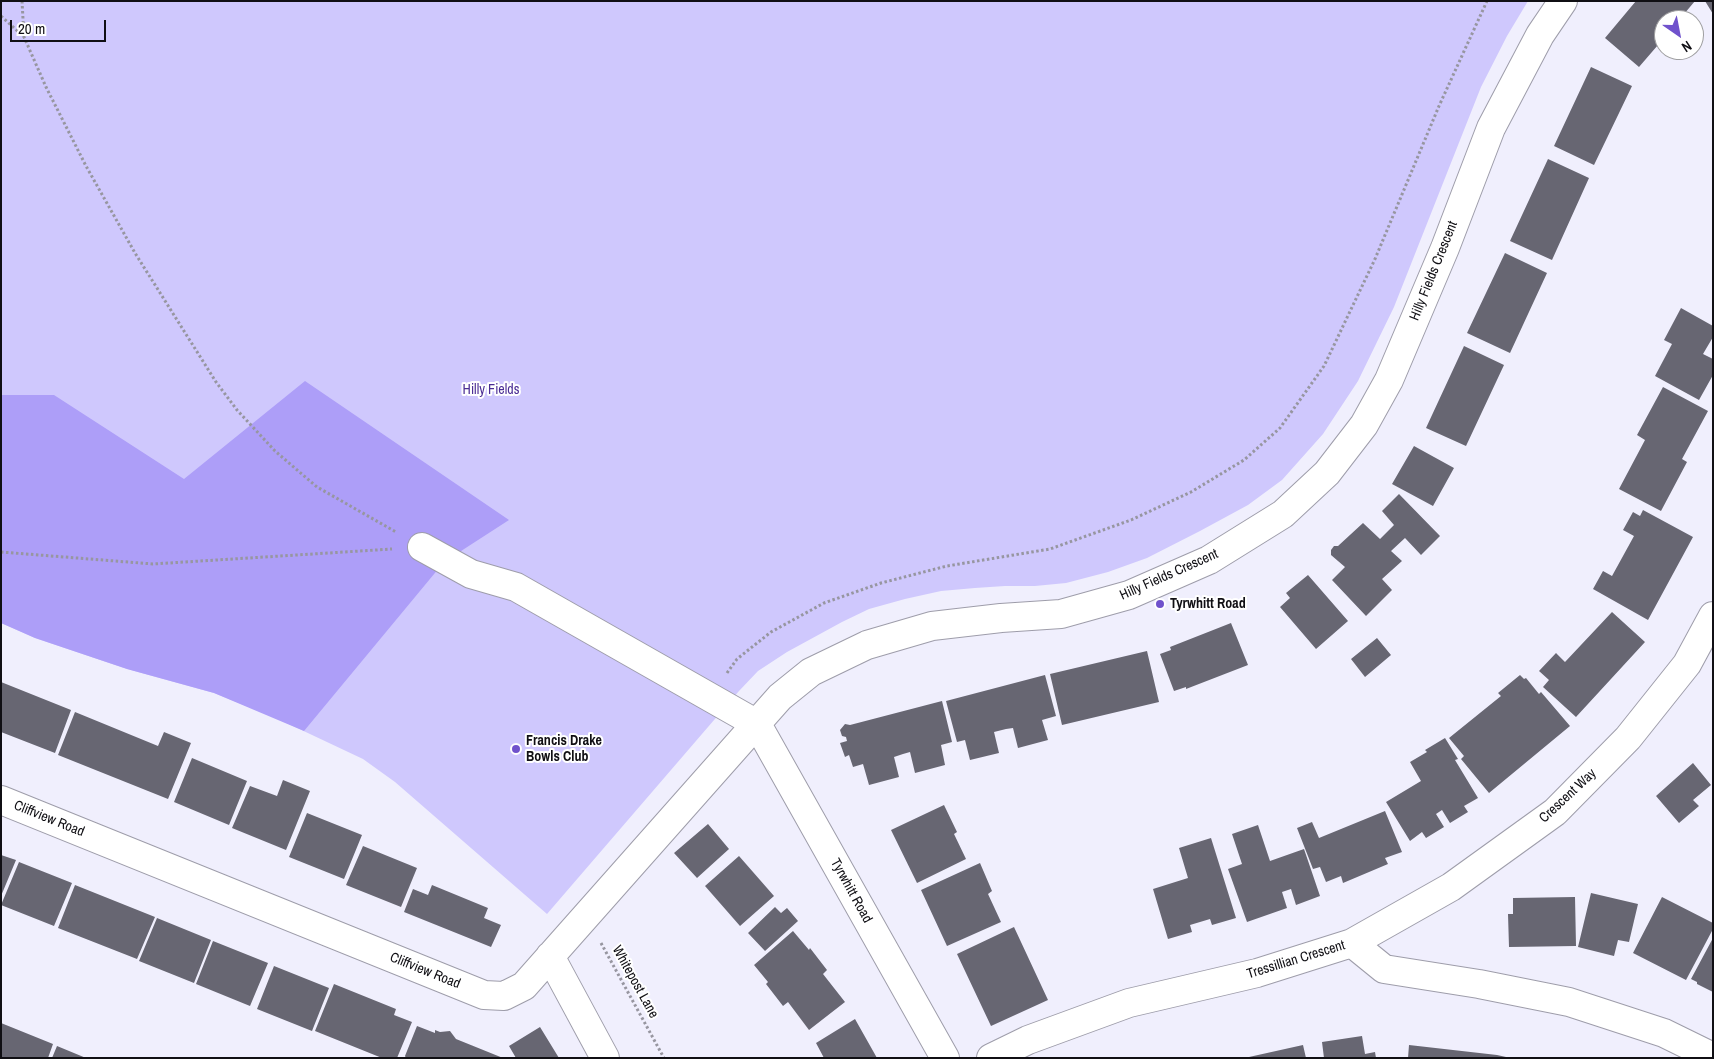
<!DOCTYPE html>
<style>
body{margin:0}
#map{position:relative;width:1714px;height:1059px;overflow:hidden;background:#f0effd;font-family:"Archivo Narrow",sans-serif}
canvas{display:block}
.frame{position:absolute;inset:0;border:2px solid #100f14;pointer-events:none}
.north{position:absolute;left:1654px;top:10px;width:50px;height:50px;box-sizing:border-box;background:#fff;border:1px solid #9f9fa1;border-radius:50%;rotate:147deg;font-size:14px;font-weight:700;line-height:20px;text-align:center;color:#100f14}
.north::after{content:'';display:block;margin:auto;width:18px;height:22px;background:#7052cc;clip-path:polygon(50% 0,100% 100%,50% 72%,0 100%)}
.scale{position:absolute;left:10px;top:20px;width:96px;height:22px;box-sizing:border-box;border:2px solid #100f14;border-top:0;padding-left:6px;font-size:15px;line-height:18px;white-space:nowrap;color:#100f14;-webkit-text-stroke:4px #fff;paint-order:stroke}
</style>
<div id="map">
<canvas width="1714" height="1059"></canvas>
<div class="frame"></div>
<div class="north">N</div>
<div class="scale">20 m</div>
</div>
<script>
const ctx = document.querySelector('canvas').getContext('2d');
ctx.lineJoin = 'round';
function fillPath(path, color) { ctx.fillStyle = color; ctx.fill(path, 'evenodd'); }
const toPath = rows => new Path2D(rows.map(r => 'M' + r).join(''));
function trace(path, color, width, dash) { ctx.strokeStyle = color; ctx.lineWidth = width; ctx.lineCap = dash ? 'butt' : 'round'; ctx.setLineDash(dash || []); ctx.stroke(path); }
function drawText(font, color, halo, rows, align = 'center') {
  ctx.font = font + ' "Archivo Narrow",sans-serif'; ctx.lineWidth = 4; ctx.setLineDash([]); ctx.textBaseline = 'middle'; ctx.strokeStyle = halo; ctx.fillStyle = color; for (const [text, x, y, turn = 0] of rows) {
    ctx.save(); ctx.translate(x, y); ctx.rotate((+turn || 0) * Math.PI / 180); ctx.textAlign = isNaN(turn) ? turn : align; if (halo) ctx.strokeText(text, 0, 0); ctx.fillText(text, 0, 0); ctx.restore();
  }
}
fillPath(toPath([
 [1,1,1528,1,1507,36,1481,87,1394,307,1358,381,1323,434,1282,480,1248,505,1200,531,1147,558,1108,572,1066,583,1035,586,1005,586,975,588,941,591,905,599,869,609,842,622,787,652,758,671,739,691,547,914,395,782,363,759,276,718,214,693,127,669,35,638,1,623]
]), '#cfc8fd');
fillPath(toPath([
 [305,381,509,520,444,562,304,731,214,693,127,669,35,638,1,623,1,395,54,395,184,479]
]), '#ad9ef8');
fillPath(toPath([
 [1636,1,1695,1,1679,20,1664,20,1664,38,1639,67,1605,38],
 [1705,1,1713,1,1713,14],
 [1591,67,1632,86,1594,165,1554,146],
 [1548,159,1589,178,1552,260,1510,241],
 [1505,253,1547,273,1510,353,1467,333],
 [1681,308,1713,326,1713,337,1703,354,1713,359,1713,375,1699,400,1655,376,1672,344,1664,340],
 [1464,346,1504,365,1466,446,1426,428],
 [1663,387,1708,411,1682,459,1687,462,1661,511,1619,489,1645,440,1637,435],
 [1414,446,1454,468,1433,506,1392,484],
 [1399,494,1440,536,1421,555,1405,538,1391,551,1402,561,1382,579,1392,590,1366,616,1332,580,1345,567,1331,555,1331,550,1334,546,1338,546,1363,523,1380,539,1394,525,1382,511],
 [1643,510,1693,537,1648,620,1593,589,1603,571,1612,576,1634,536,1623,530,1633,512,1640,516],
 [1308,575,1348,621,1316,649,1280,607,1290,598,1286,593],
 [1612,612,1645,642,1576,717,1543,687,1549,680,1539,671,1556,653,1565,662],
 [1231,623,1248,665,1186,689,1186,687,1174,691,1160,654,1171,650,1170,647],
 [1377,638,1391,655,1365,677,1351,659],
 [1147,651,1159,702,1062,725,1050,674],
 [1045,675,1056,716,1042,720,1048,740,1018,748,1013,728,1006,729,994,732,999,753,970,760,965,740,957,742,946,701],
 [1520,675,1524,679,1526,678,1539,694,1541,692,1570,726,1489,793,1461,759,1464,756,1449,738,1501,696,1498,693],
 [1,682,71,710,55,753,1,732],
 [942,701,952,742,941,745,945,765,915,773,910,752,903,754,894,757,899,777,869,785,863,764,853,767,849,755,845,757,840,743,847,741,846,737,842,736,840,730,845,724,850,725],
 [75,712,158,746,164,732,191,743,168,799,58,755],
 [1445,738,1458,759,1455,760,1478,798,1464,806,1468,812,1450,823,1442,810,1436,814,1444,827,1426,838,1422,832,1410,841,1386,802,1421,781,1410,762,1427,752,1425,750],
 [192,758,247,781,229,825,174,802],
 [1693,763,1711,785,1693,800,1699,806,1679,823,1656,796],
 [283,780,310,791,286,850,232,828,250,786,277,796],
 [944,805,957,832,954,834,966,859,917,883,891,830],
 [1385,811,1402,852,1385,858,1388,864,1343,883,1341,876,1326,882,1320,867,1313,869,1297,828,1312,822,1319,838],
 [307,813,362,835,344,879,289,857],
 [708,824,729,849,697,878,674,853],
 [1258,825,1270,861,1304,849,1320,896,1296,905,1291,889,1282,892,1287,908,1247,922,1228,869,1242,864,1232,834],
 [1211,838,1236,918,1212,925,1210,919,1190,925,1192,932,1168,939,1153,889,1188,878,1179,848],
 [363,846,417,868,401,907,346,885],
 [1,855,16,860,1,896],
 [739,856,774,896,740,926,705,886],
 [19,862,72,883,54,926,1,905],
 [980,863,992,891,988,894,1001,922,947,946,921,890],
 [75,885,155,917,137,959,58,928],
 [432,885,488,908,484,918,501,925,491,947,404,912,413,889,428,895],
 [1591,893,1638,904,1629,942,1618,940,1614,956,1578,947],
 [1575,897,1576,946,1509,947,1508,914,1513,914,1513,898],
 [1662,897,1713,923,1713,929,1686,980,1633,953],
 [775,907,781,913,787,908,798,921,765,951,748,933],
 [157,918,211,940,194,983,139,961],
 [1014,927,1048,1000,991,1026,957,954],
 [793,931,809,950,810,948,827,970,823,974,845,1002,809,1030,788,1002,783,1006,766,984,768,982,754,965],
 [1713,938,1713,992,1697,984,1697,982,1691,979],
 [213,941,268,963,250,1006,196,984],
 [274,966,329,988,312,1031,257,1009],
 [334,984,396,1009,394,1015,412,1022,397,1058,382,1058,315,1031],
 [855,1019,877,1058,824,1058,816,1043],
 [1,1023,53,1044,48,1058,1,1058],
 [417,1026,435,1033,435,1030,440,1032,450,1031,456,1039,503,1058,406,1058,405,1056],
 [540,1027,559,1058,516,1058,509,1046],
 [1362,1036,1365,1054,1375,1052,1376,1058,1324,1058,1322,1042],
 [1303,1045,1306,1058,1250,1058,1249,1057],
 [1409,1045,1497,1055,1506,1057,1408,1058],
 [57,1046,86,1058,52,1058]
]), '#676672');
const minor = toPath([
 [422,547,471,574,516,587,757,724],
 [757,724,945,1058],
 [1,800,484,995,504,996,524,986,780,697,811,672,867,645,932,626,1001,618,1061,614,1129,595,1209,560,1283,514,1327,473,1364,425,1389,380,1445,248,1491,128,1540,35,1563,1],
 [1352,943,1384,969,1479,984,1569,1002,1664,1033,1713,1057],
 [550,956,605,1058],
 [991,1058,1028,1040,1129,1003,1257,973,1352,943,1451,887,1555,812,1628,738,1687,664,1713,616]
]);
trace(minor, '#9e9daa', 30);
trace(toPath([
 [22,1,24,37,46,87,86,166,135,253,216,382,237,410,275,451,317,487,396,532],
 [1,16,24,37],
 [1,552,153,564,392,549],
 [727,673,737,659,771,632,824,603,881,583,947,566,1050,549,1131,520,1191,492,1244,460,1280,428,1324,366,1375,259,1439,106,1487,1],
 [601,943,664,1058]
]), '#9796a0', 3, [2.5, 2.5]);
trace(minor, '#fff', 28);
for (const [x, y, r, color] of [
 [1160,604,5,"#7052cc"],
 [516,749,5,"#7052cc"]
]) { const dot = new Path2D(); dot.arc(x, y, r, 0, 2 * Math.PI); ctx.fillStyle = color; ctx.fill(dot); trace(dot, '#fff', 2); }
drawText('14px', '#100f14', '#fff', [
 ["Hilly Fields Crescent",1434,271,-68],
 ["Hilly Fields Crescent",1169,575,-24],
 ["Crescent Way",1568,796,-43],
 ["Cliffview Road",49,819,22],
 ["Tyrwhitt Road",851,891,61],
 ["Tressillian Crescent",1296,960,-17],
 ["Cliffview Road",425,971,22],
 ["Whitepost Lane",635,982,61]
]);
drawText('14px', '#4b2d94', '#fff', [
 ["Hilly Fields",491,390]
]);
drawText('bold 14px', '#100f14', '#fff', [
 ["Tyrwhitt Road",1170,604],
 ["Francis Drake",526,741],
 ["Bowls Club",526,757]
], 'left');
</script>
